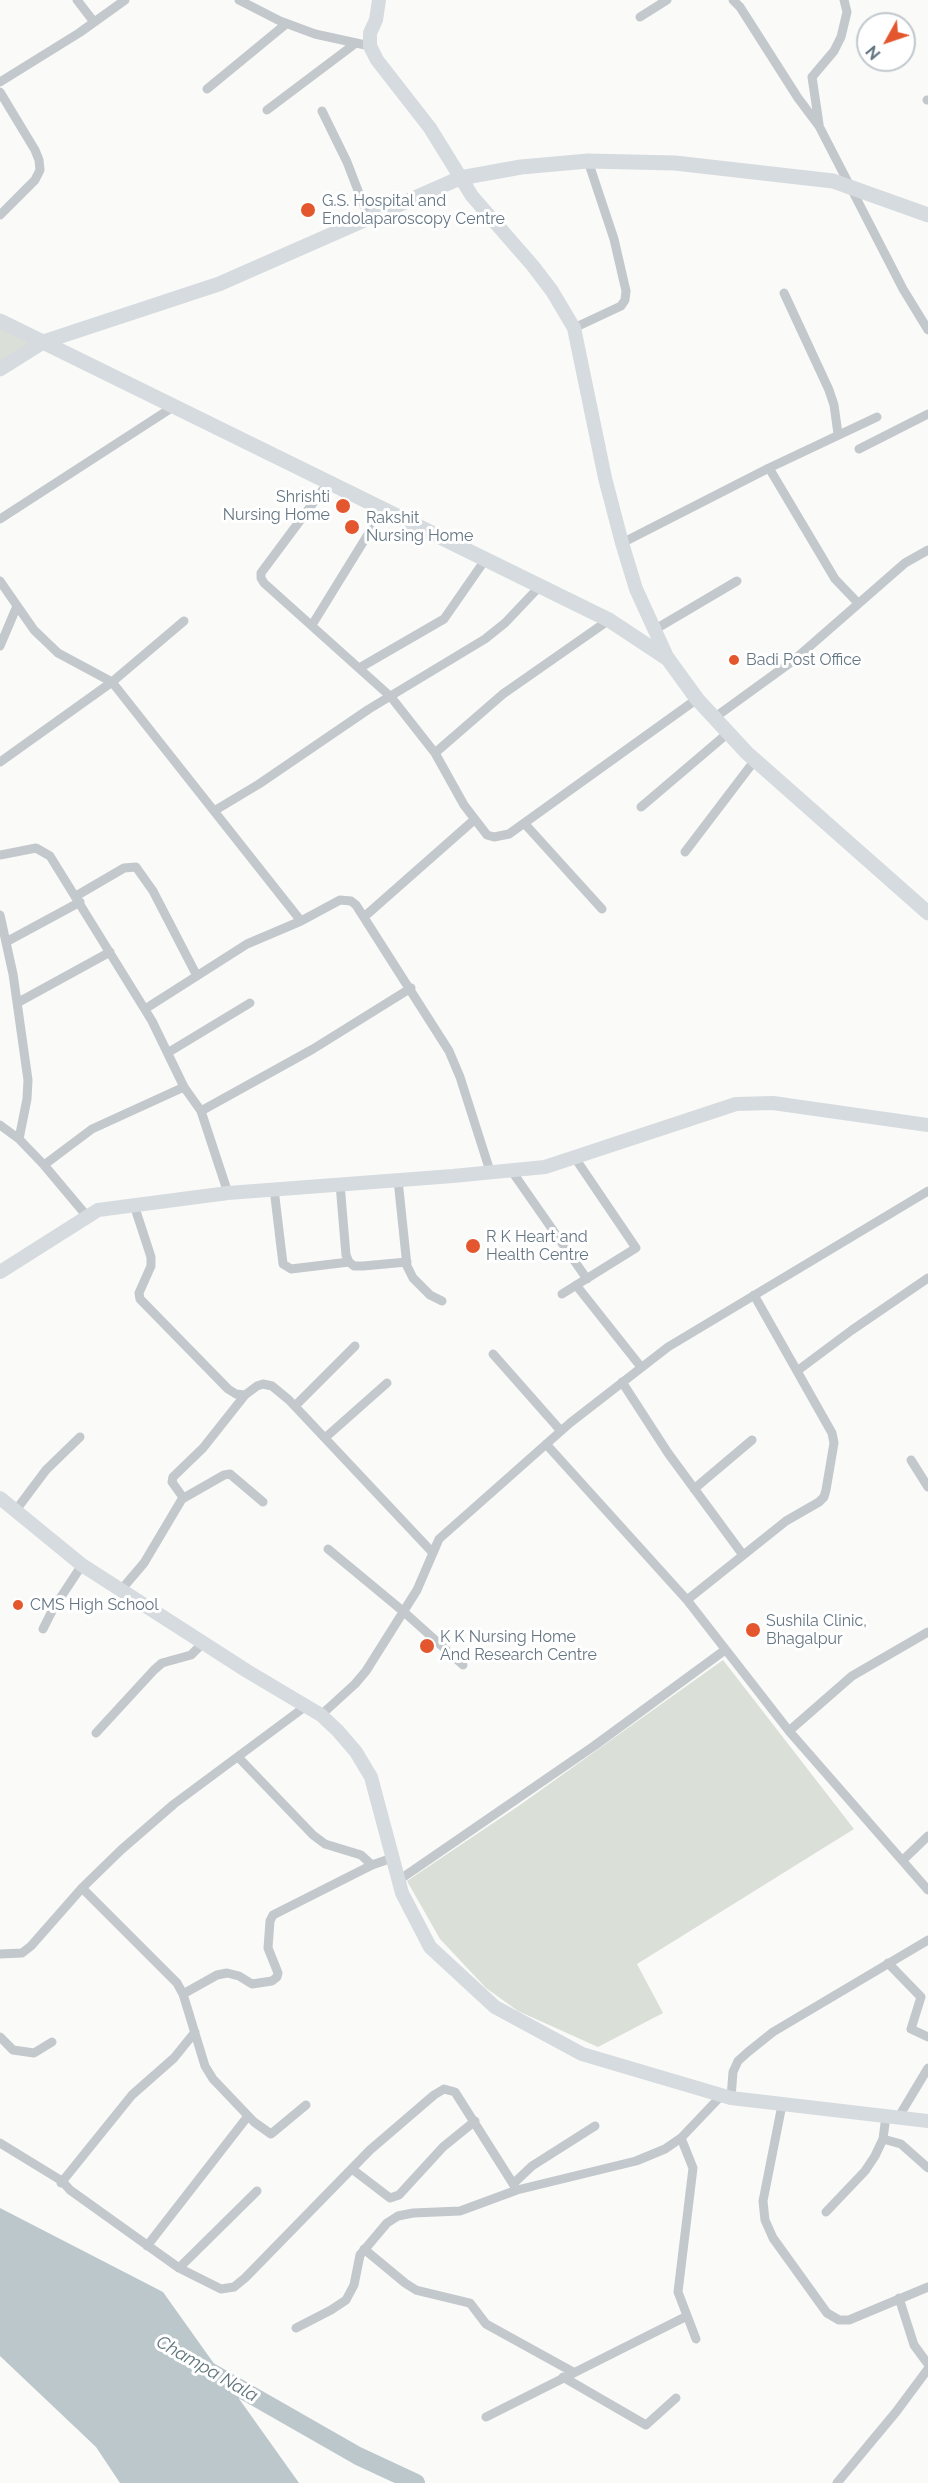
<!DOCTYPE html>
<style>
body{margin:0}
#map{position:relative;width:928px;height:2483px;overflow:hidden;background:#fafaf8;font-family:Raleway,sans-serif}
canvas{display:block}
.north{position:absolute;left:856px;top:12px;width:60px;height:60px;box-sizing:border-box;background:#fff;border:2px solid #c1c8cd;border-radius:50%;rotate:230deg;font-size:16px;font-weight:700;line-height:24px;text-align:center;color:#657683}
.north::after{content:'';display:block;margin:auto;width:21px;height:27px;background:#e4572e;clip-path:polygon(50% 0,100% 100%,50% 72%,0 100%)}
</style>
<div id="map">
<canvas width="928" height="2483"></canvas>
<div class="north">N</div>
</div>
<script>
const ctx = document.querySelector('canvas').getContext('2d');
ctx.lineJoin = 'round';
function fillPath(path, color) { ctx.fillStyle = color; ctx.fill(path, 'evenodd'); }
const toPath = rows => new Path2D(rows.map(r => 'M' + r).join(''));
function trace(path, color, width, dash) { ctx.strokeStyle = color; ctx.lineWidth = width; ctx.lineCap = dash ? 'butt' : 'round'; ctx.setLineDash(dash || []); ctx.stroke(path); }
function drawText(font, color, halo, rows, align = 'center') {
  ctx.font = font + ' Raleway,sans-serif'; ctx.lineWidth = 6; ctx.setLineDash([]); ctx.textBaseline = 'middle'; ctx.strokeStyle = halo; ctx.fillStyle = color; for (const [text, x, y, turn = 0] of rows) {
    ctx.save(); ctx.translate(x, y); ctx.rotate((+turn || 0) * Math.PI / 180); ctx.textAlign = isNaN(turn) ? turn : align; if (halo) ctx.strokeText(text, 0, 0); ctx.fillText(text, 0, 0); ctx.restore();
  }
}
fillPath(toPath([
 [0,321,43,342,0,369],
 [723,1660,854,1829,637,1964,663,2013,598,2047,518,2011,486,1988,440,1939,407,1881,520,1805]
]), '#dadfd7');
fillPath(toPath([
 [0,2208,163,2292,299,2483,120,2483,96,2447,0,2356]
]), '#bbc7cb');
trace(toPath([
 [204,2368,358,2456,416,2483]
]), '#bbc7cb', 18);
trace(toPath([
 [77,0,94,22],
 [239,0,280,21,315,34,370,46],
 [733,0,740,7,798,98,819,126,903,289,928,330],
 [640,17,667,0],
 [0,82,79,33,125,0],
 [207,89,286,24],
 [0,92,35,150,39,160,40,170,35,180,0,215],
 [927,100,928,100],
 [267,110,356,43],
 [322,111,347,162,369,219],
 [819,124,812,77,834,51,841,37,847,12,844,0],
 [784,293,829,390,834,405,838,434],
 [574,328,621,306,625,300,626,291,614,239,588,161],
 [859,449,928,414],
 [769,468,835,579,858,603],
 [328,483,261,573,261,578,264,583,391,697,435,753,464,805,487,835,494,837,509,834,697,699],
 [0,519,173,407],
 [622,543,769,468,877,417],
 [0,581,34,630,58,653,112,682,301,921],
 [312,625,383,510],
 [654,630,737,581],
 [0,646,17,606],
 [361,667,444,619,485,560],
 [714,718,794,660,905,563,928,550],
 [435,753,503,694,609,620],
 [0,762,112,682,184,621],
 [641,807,728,733],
 [214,811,259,784,369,709,485,639,505,623,541,585],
 [524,823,602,909],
 [685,852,755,760],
 [0,855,36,848,50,856,152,1021,184,1087,201,1111,228,1193],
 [76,896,124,868,136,867,153,891,197,976],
 [0,915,13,974,28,1080,27,1099,19,1139],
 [364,917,474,820],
 [6,942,80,902],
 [17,1003,110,952],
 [145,1009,247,944,301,921,340,900,351,901,356,905,449,1051,460,1077,490,1171],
 [169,1052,250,1003],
 [201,1111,313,1049,411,988],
 [0,1125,19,1139,44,1165,86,1215],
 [44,1165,92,1129,184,1087],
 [511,1170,587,1279],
 [398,1180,407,1266,413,1278,430,1295,442,1301],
 [340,1184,346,1255,349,1262,354,1266,363,1266,407,1262],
 [274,1189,283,1264,291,1269,349,1262],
 [134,1205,151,1257,151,1266,139,1293,140,1299,228,1389,236,1394,245,1395,257,1386,263,1384,272,1386,289,1400,433,1553],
 [576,1285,641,1367],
 [562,1294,636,1248,575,1158],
 [493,1354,561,1431],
 [797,1371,852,1330,928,1278],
 [622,1382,668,1453,743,1555],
 [295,1406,355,1346],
 [326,1437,387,1383],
 [546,1444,687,1600,789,1731,928,1890],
 [911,1460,928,1487],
 [694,1489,752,1440],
 [182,1499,224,1475,230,1474,263,1502],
 [16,1510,46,1470,80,1437],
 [328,1549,404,1612,463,1665],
 [121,1590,144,1563,182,1499,182,1496,172,1482,173,1477,203,1448,245,1395],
 [687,1600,786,1521,819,1502,824,1497,826,1490,834,1443,832,1433,754,1295],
 [43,1629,53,1609,82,1565],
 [321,1715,355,1684,366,1671,417,1590,439,1539,570,1423,668,1347,928,1191],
 [789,1731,852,1676,928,1632],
 [96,1733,154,1670,162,1663,191,1655,203,1643],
 [239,1758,313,1835,325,1844,361,1855,372,1865],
 [903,1860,928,1836],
 [399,1880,594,1746,725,1650],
 [82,1888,177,1983,183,1994,205,2066,213,2079,254,2122,271,2134,306,2105],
 [0,1954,22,1953,31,1946,82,1888,121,1850,174,1804,306,1706],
 [888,1963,921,1997,911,2029,928,2037],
 [183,1994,217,1975,227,1973,239,1976,252,1984,272,1981,277,1977,278,1973,268,1948,270,1921,273,1915,372,1865,392,1858],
 [0,2037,13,2050,34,2053,52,2042],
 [731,2098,733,2072,738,2061,748,2052,773,2032,928,1940],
 [782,2105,763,2201,765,2220,773,2238,827,2313,839,2320,849,2320,928,2287],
 [898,2118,928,2068],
 [681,2138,693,2168,678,2292,696,2339],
 [883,2139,901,2144,928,2168],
 [0,2143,62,2181,70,2190,179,2268,221,2289,234,2287,245,2278,370,2150,434,2095,444,2089,455,2092,517,2190],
 [352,2169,390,2198,399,2195,443,2147,475,2121],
 [61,2183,132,2095,174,2058,195,2032],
 [513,2184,532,2166,595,2126],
 [826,2212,865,2171,875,2156,883,2139,886,2116],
 [147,2246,248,2116],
 [364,2249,405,2283,416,2290,470,2303,486,2324,573,2372],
 [179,2268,257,2191],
 [899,2298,914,2345,928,2364],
 [296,2328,331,2310,346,2300,354,2285,360,2255,387,2223,398,2216,413,2213,460,2211,517,2190,636,2161,665,2149,681,2138,721,2096],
 [563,2377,646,2425,676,2398],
 [486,2417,687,2316],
 [837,2483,896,2412,928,2369]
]), '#c3c8cc', 9);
trace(toPath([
 [379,0,376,20,370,33,370,46,377,60,430,128,472,196,533,266,552,291,574,328,605,478,622,543,636,589,668,659],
 [0,1272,98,1210,228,1193,453,1176,545,1167,736,1104,773,1103,928,1125],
 [0,1498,82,1565,247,1671,321,1715,338,1731,356,1752,371,1777,402,1893,430,1947,495,2007,582,2054,731,2098,928,2121]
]), '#d6dbdf', 14);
trace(toPath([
 [0,321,609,620,668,659,697,699,747,753,928,913],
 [0,369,43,342,219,284,460,178,521,167,588,161,675,163,833,181,928,215]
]), '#d6dbdf', 15);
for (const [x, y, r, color] of [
 [308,210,8,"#e4572e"],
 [343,506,8,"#e4572e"],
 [352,527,8,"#e4572e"],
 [734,660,6,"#e4572e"],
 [473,1246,8,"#e4572e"],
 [18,1605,6,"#e4572e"],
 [753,1630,8,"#e4572e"],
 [427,1646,8,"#e4572e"]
]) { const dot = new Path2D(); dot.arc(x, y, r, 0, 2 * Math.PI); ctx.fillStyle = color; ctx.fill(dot); trace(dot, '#fff', 2); }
drawText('16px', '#657683', '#fff', [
 ["G.S. Hospital and",322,201],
 ["Endolaparoscopy Centre",322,219],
 ["Shrishti",330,497,"right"],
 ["Nursing Home",330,515,"right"],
 ["Rakshit",366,518],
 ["Nursing Home",366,536],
 ["Badi Post Office",746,660],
 ["R K Heart and",486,1237],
 ["Health Centre",486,1255],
 ["CMS High School",30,1605],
 ["Sushila Clinic,",766,1621],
 ["Bhagalpur",766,1639],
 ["K K Nursing Home",440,1637],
 ["And Research Centre",440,1655]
], 'left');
drawText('italic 18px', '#60757c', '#fff', [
 ["Champa Nala",207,2369,30]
]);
</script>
